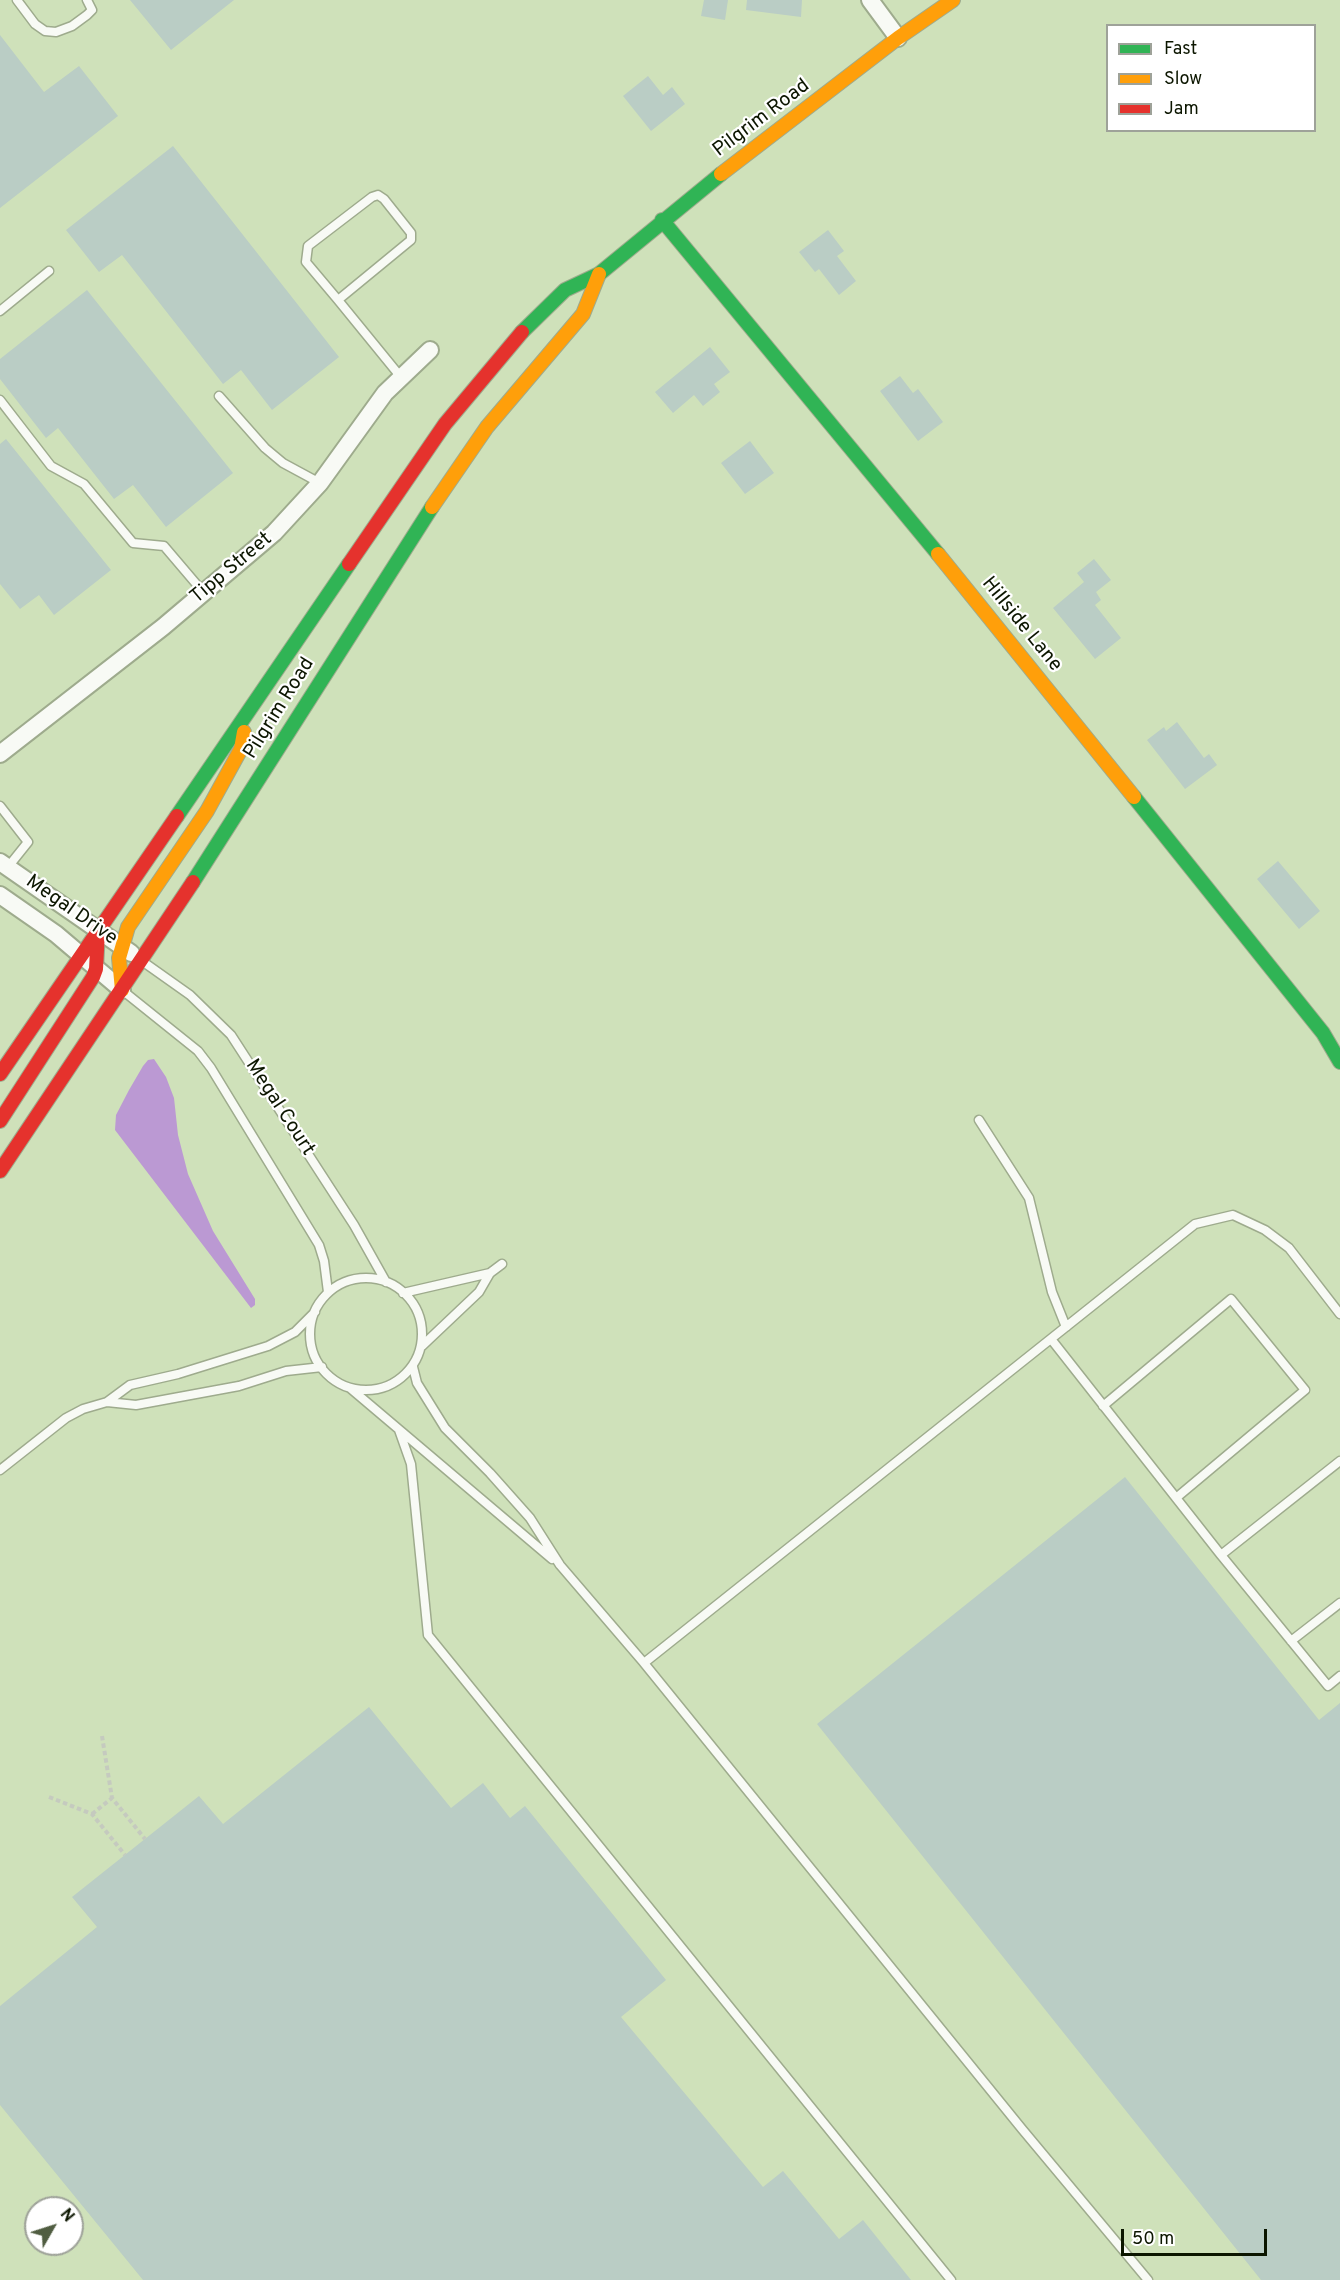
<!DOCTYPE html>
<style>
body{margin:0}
#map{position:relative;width:1340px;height:2280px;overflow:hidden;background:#cfe1ba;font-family:Overpass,sans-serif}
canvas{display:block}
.legend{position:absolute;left:1106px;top:24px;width:210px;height:108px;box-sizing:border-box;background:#fff;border:2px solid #9ea299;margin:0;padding:8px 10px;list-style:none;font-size:18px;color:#0c1600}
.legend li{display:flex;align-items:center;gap:12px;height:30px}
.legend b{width:30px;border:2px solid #9ea299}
.north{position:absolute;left:24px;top:2196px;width:60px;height:60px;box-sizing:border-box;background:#fff;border:2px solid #9ea299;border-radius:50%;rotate:51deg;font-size:16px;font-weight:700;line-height:24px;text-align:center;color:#0c1600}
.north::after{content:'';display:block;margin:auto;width:21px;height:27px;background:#505d41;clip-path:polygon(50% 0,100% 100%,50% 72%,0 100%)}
.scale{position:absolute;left:1121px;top:2229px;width:146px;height:27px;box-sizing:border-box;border:3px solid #0c1600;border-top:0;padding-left:8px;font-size:18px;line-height:21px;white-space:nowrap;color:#0c1600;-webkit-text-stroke:4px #fff;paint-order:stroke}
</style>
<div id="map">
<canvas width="1340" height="2280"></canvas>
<ul class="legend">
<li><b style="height:8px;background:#30b455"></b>Fast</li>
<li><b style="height:8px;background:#ff9f0a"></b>Slow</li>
<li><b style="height:8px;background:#e5322d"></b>Jam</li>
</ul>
<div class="north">N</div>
<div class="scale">50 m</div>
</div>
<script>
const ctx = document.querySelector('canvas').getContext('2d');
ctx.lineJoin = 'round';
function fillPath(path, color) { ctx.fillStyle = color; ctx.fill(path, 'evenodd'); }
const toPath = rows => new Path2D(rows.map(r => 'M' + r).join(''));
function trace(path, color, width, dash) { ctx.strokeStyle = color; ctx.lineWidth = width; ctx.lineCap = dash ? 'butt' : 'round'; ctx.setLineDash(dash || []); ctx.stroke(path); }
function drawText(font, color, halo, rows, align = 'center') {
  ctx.font = font + ' Overpass,sans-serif'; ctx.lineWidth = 4.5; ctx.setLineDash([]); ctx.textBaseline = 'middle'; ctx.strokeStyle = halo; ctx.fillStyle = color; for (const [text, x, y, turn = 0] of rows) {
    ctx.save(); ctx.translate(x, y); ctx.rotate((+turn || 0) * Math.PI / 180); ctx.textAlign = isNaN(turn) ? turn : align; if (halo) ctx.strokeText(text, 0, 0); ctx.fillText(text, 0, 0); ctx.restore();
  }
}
fillPath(toPath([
 [154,1059,166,1077,174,1098,178,1135,188,1174,213,1231,255,1299,255,1305,251,1308,115,1130,116,1115,129,1090,143,1066,148,1060]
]), '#bb99d3');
fillPath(toPath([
 [130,0,234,0,171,50],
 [704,0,728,0,725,20,701,16],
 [747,0,802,0,801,17,746,10],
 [0,35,44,92,79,66,118,116,0,208],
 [648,76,663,95,672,87,685,104,651,131,623,96],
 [173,146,339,357,272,410,241,370,223,384,122,255,99,272,66,230],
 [828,230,844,251,837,256,856,281,839,295,819,269,815,272,799,252],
 [87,290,233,473,166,527,133,485,114,499,58,428,46,438,0,379,0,359],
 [710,347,730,372,714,384,720,392,703,406,694,395,673,413,655,392],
 [900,376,913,393,918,389,943,422,918,441,880,391],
 [6,439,111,570,54,615,39,595,20,609,0,584,0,444],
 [750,441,774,473,745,494,721,463],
 [1094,559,1111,580,1096,592,1101,600,1095,605,1121,638,1095,659,1053,608,1084,582,1077,573],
 [1177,722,1204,758,1209,754,1217,765,1185,789,1147,740,1164,727,1166,731],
 [1278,861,1320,911,1299,929,1257,879],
 [1125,1477,1319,1720,1340,1703,1340,2280,1261,2280,817,1724],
 [369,1707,451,1808,483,1783,510,1818,525,1806,666,1980,621,2017,763,2187,783,2171,839,2239,863,2220,911,2280,143,2280,0,2105,0,2006,97,1927,72,1897,199,1796,223,1824]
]), '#bacdc5');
const lane = toPath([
 [17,0,35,24,45,31,56,32,72,26,87,15,92,10,87,0],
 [338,300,411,240,411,233,384,199,378,195,372,197,308,246,306,262,338,300,400,376],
 [0,311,49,271],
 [219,396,265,448,283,463,320,483],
 [0,400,51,466,84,484,133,543,164,546,204,593],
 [0,806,28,842,8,867],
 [142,961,190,995,231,1035,354,1225,386,1282],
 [122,990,198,1051,211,1068,319,1245,324,1261,328,1292],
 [979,1120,1029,1198,1052,1292,1066,1327],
 '310 1334a56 56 0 1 1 112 0a56 56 0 1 1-112 0Z',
 [403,1293,490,1273],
 [1051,1339,1221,1555],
 [422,1346,479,1292,490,1273,502,1264],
 [413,1367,417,1383,445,1428,490,1473,530,1518,560,1565,644,1663,1022,2129,1148,2280],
 [350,1388,552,1559],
 [107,1402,136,1405,239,1386,286,1371,322,1367],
 [1103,1406,1231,1299,1305,1390,1176,1498],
 [399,1430,411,1464,428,1635,951,2280],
 [1340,1461,1221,1555,1328,1686,1340,1676],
 [0,1470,66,1418,83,1409,107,1402,130,1385,178,1374,268,1346,295,1332,315,1312],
 [1291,1641,1340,1603],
 [644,1663,1195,1224,1233,1215,1265,1230,1289,1248,1340,1314]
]);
const street = toPath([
 [870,0,898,38],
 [0,754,163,627,274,533,320,483,385,393,430,350],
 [0,862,131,953],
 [0,895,56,934,122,990]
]);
const fast = toPath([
 [662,220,938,554],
 [522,332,565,290,599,274,721,174],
 [1134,797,1323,1033,1340,1062],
 [177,816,349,564],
 [193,882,432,507]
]);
const slow = toPath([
 [721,174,898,38,953,0],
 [432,507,487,427,583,314,599,274],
 [938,554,1134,797],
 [122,990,119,958,128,927,207,811,241,749,244,732]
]);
const jam = toPath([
 [349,564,445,424,522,332],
 [0,1074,177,816],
 [0,1121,93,977,96,969,98,931],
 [0,1171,193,882]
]);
trace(lane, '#9eab8d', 11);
trace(street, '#9eab8d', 20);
trace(fast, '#9eab8d', 16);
trace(slow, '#9eab8d', 16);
trace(jam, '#9eab8d', 16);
trace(toPath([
 [102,1736,112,1798,145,1839],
 [49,1797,92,1814,125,1855],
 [92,1814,112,1798]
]), '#c5cabf', 4, [4.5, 3]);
trace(lane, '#f8faf5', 8);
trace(street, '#f8faf5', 16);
trace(fast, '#30b455', 14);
trace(slow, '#ff9f0a', 14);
trace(jam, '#e5322d', 14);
drawText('20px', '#0c1600', '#fff', [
 ["Pilgrim Road",762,119,-37],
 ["Tipp Street",232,569,-40],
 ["Hillside Lane",1021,625,51],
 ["Pilgrim Road",280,709,-58],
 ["Megal Drive",71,911,35],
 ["Megal Court",279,1108,57]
]);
</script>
